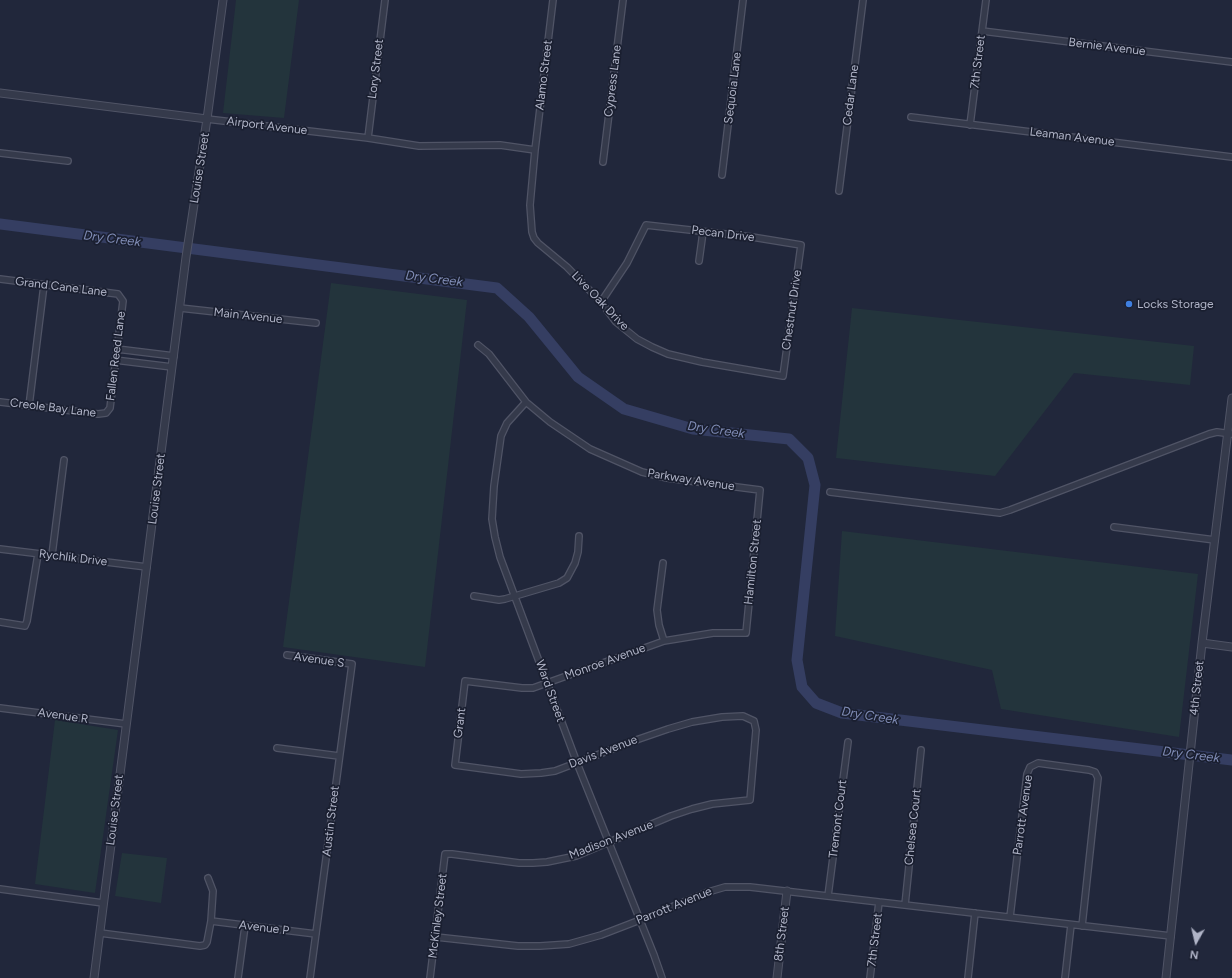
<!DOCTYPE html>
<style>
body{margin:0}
#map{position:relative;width:1232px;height:978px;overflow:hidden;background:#21273b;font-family:Figtree,sans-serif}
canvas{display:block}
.north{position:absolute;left:1176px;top:922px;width:40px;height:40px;-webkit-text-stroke:3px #1a1f30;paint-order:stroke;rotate:188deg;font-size:11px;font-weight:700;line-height:16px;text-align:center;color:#b0b4c7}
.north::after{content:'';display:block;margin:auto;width:14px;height:18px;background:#b0b4c7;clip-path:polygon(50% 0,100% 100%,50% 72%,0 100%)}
</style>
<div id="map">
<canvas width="1232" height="978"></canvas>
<div class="north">N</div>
</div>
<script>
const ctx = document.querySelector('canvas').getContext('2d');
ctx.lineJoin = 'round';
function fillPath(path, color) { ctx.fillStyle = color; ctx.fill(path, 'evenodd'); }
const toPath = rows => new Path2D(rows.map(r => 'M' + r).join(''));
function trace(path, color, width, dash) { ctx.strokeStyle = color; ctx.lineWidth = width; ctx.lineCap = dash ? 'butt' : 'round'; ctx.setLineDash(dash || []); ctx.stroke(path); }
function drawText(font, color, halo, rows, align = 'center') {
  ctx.font = font + ' Figtree,sans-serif'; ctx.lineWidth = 3.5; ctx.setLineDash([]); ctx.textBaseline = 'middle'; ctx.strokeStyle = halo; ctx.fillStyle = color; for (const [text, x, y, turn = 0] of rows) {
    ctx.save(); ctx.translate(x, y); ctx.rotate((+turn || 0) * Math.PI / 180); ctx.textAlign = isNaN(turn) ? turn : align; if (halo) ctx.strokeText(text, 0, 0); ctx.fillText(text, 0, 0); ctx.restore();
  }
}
fillPath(toPath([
 [236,0,299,0,284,118,223,113],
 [331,283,467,300,425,667,283,647],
 [852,308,1194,346,1190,385,1074,373,995,476,836,458],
 [842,531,1198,574,1179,737,1001,709,992,670,835,636],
 [55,720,118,730,95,893,35,884],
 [122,853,167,858,161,903,115,896]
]), '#23343c');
trace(toPath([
 [0,224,497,288,529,317,578,377,624,409,693,429,789,439,808,458,815,485,797,660,802,687,816,703,842,713,1232,760]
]), '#353e62', 11);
const minor = toPath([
 [553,0,535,150,530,205,532,232,534,238,538,243,567,267,601,302,616,322,637,339,652,347,668,354,702,362,783,376,801,245,752,237,646,225,627,263,601,302],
 [982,31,1232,62],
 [911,117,1232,157],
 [207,119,368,138,419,146,500,145,535,150],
 [970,125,986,0],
 [368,138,385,0],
 [0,153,68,161],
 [603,162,623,0],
 [722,175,743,0],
 [839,191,863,0],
 [699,261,703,232],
 [0,279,118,294,123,301,110,408,106,413,98,414,0,402],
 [180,308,316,323],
 [117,349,174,356],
 [115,360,172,367],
 [526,402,507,423,501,436,494,486,492,519,495,537,500,557,577,763,654,955,662,978],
 [29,406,44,285],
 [830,492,1000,513,1010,510,1209,434,1217,432,1232,434],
 [1114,527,1215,540],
 [0,549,147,567],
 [52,555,64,460],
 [663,563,657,610,659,625,664,641],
 [474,596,499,600,505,599,559,583,567,578,575,563,578,552,579,536],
 [0,622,25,626,27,621,38,554],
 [287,655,352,664,310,978],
 [0,708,126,724],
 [277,748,339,756],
 [0,889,103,903],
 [828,896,848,742],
 [905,905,921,750],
 [1010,917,1027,774,1030,767,1038,763,1089,770,1095,772,1098,778,1082,926],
 [211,921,316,934],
 [100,933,200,946,205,945,207,942,211,921,213,891,208,878],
 [436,937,518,946,540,946,569,944,601,935,640,920,708,892,725,887,750,887,1171,936],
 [238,978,245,926],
 [430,978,445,854,452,854,519,863,533,863,547,862,576,856,671,816,692,809,712,804,750,800,756,730,754,721,743,716,722,717,692,722,668,729,639,739,555,771,541,773,521,774,455,765,465,681,522,688,533,688,664,641,713,633,746,633,760,490,667,478,642,472,590,449,550,422,526,402,489,354,478,345],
 [870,978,879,902],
 [968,978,975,913],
 [1065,978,1071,925]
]);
const tertiary = toPath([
 [0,93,207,119],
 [1202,643,1232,647],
 [94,978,186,257,207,119,223,0],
 [777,978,787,891],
 [1166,978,1202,643,1232,398]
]);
trace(minor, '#505466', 8);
trace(tertiary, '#505466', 9);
trace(minor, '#353a4b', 5.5);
trace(tertiary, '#353a4b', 7);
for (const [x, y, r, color] of [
 [1129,304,4,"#3f7fe0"]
]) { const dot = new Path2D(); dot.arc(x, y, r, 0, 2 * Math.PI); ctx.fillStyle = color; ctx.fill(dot); trace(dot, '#1a1f30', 1.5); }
drawText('12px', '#b0b4c7', '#1a1f30', [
 ["Bernie Avenue",1107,47,7],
 ["7th Street",978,62,-83],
 ["Lory Street",376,69,-83],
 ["Alamo Street",544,75,-83],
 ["Cypress Lane",613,81,-83],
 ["Sequoia Lane",733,88,-83],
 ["Cedar Lane",851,95,-83],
 ["Airport Avenue",267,126,7],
 ["Leaman Avenue",1072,137,7],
 ["Louise Street",200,168,-81],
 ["Pecan Drive",723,234,7],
 ["Grand Cane Lane",61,287,7],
 ["Live Oak Drive",600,301,46],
 ["Chestnut Drive",792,310,-82],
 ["Main Avenue",248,316,6],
 ["Fallen Reed Lane",116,356,-83],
 ["Creole Bay Lane",53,408,7],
 ["Parkway Avenue",691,480,9],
 ["Louise Street",157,489,-83],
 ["Rychlik Drive",73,558,7],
 ["Hamilton Street",753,562,-84],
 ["Avenue S",319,660,8],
 ["Monroe Avenue",605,662,-20],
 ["4th Street",1197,688,-84],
 ["Ward Street",550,691,70],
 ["Avenue R",63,716,8],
 ["Grant",460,723,-83],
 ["Davis Avenue",603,752,-21],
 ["Louise Street",115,810,-83],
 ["Parrott Avenue",1023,815,-82],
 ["Tremont Court",838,819,-83],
 ["Austin Street",331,821,-83],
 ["Chelsea Court",913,827,-84],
 ["Madison Avenue",611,840,-21],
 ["Parrott Avenue",674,906,-22],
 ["McKinley Street",438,916,-83],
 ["Avenue P",264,928,7],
 ["8th Street",782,934,-83],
 ["7th Street",875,940,-83]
]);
drawText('12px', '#b0b4c7', '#1a1f30', [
 ["Locks Storage",1137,304]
], 'left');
drawText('italic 13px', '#7f8bb4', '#1a1f30', [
 ["Dry Creek",112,239,7],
 ["Dry Creek",434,279,7],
 ["Dry Creek",716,430,8],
 ["Dry Creek",870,716,9],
 ["Dry Creek",1191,755,7]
]);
</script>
